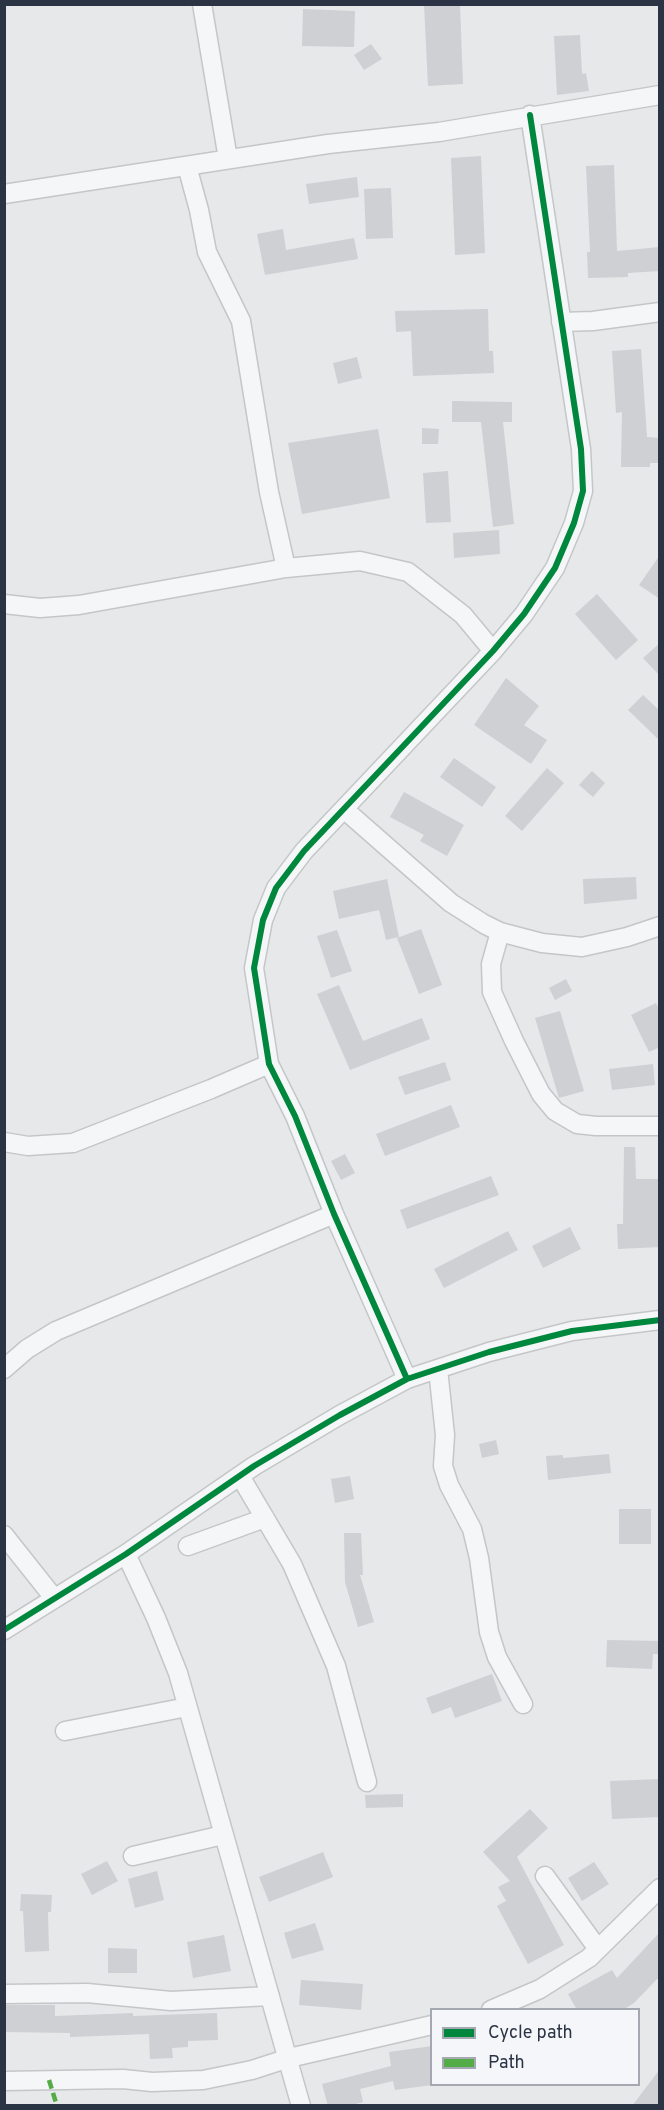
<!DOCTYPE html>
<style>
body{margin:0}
#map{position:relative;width:664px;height:2110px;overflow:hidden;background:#e6e8ea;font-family:Overpass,sans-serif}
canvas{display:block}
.frame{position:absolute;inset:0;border:6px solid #2b3445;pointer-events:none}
.legend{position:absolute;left:430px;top:2008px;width:210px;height:78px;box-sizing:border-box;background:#f4f6f9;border:2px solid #a4a8b1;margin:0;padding:8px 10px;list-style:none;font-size:18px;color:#2b3445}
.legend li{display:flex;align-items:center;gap:12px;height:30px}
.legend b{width:30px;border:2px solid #a4a8b1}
</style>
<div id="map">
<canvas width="664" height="2110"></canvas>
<div class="frame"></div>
<ul class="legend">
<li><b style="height:8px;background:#00873e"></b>Cycle path</li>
<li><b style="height:8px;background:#54ac47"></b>Path</li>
</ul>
</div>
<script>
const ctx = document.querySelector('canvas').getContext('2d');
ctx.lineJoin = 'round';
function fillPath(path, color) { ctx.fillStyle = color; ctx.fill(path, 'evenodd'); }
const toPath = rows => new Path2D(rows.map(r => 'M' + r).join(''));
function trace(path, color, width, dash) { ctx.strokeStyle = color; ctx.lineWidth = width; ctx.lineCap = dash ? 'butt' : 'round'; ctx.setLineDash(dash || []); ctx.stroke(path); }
fillPath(toPath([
 [424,4,460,4,463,84,428,86],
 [303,9,355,11,354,47,302,46],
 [580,35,582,74,586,73,589,91,557,95,554,36],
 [371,44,382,59,364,70,354,55],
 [481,156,485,253,455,255,451,158],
 [614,165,617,251,660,247,660,271,628,273,628,277,588,278,587,252,590,252,586,166],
 [357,177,359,197,309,204,306,184],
 [391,188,393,238,366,239,364,189],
 [283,229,286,250,354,238,358,259,265,275,257,234],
 [488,309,489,351,493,351,494,373,413,376,411,331,396,332,395,311],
 [641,349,647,437,660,438,660,463,650,463,650,467,621,467,622,412,616,413,612,351],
 [357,357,362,378,338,384,333,363],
 [452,401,512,402,512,422,503,422,514,524,493,527,481,422,452,422],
 [422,428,439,429,438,444,422,444],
 [378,429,390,498,302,514,288,443],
 [448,471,451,522,426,523,423,473],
 [499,530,500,554,454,558,453,533],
 [660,555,660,599,639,585],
 [597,594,638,640,616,660,575,614],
 [660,643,660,676,643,658],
 [506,678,539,706,524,725,547,740,531,764,474,725],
 [643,695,660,711,660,741,628,710],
 [454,758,496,787,482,807,440,777],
 [547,768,564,783,522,831,505,816],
 [592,771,605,783,593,797,579,785],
 [404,792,464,825,447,856,420,841,424,835,390,817],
 [636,877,637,899,584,904,583,879],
 [387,879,399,937,386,940,379,910,339,919,333,891],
 [421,929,442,985,419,994,397,938],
 [337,930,352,971,331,978,317,936],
 [566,979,572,991,555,1000,549,988],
 [339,985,363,1041,422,1018,430,1039,350,1070,317,994],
 [656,1003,660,1011,660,1047,649,1052,631,1015],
 [560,1011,584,1091,559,1098,535,1018],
 [445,1062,451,1080,405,1095,398,1077],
 [653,1064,655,1085,612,1090,609,1069],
 [451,1105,460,1127,385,1156,376,1134],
 [624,1147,635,1147,636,1179,660,1179,660,1247,618,1249,617,1224,623,1224],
 [345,1154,355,1173,341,1180,331,1161],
 [491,1176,499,1195,407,1229,400,1210],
 [570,1227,581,1249,543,1268,532,1246],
 [508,1231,518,1250,444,1288,434,1269],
 [496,1440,499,1454,482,1458,479,1444],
 [609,1454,611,1473,548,1480,546,1456,563,1455,563,1458],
 [350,1476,354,1499,335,1503,331,1479],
 [619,1509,651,1509,651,1544,619,1544],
 [344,1533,361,1533,363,1575,360,1575,374,1622,358,1627,345,1582],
 [607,1640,660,1641,660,1654,653,1654,652,1669,606,1667],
 [492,1674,502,1701,455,1718,451,1707,432,1714,426,1698],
 [660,1779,660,1817,612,1819,610,1781],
 [403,1794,403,1807,366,1808,365,1795],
 [530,1809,548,1828,517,1857,564,1945,528,1964,497,1906,506,1901,498,1887,510,1881,483,1852],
 [323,1852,333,1877,269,1902,259,1877],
 [107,1861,118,1881,92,1895,81,1874],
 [594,1862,609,1884,582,1901,568,1878],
 [157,1871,164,1900,135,1908,128,1879],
 [21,1894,52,1895,51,1912,48,1912,49,1951,25,1952,23,1911,20,1911],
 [315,1923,324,1950,292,1959,284,1933],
 [660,1932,660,1976,634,2003,623,2010,577,2010,568,1994,612,1970,617,1978],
 [224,1935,231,1971,193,1978,187,1942],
 [108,1948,137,1949,137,1973,108,1973],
 [301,1980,363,1984,361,2010,299,2005],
 [4,2005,55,2005,55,2016,133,2013,133,2016,217,2013,218,2040,188,2041,188,2047,172,2048,173,2058,150,2059,149,2034,70,2037,70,2033,4,2032],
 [432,2046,432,2085,395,2090,393,2081,360,2089,363,2102,348,2106,328,2106,322,2084,391,2066,389,2052],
 [660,2069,660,2106,632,2106]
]), '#ced0d3');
const street = toPath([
 [202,4,228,159],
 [187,166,199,210,207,252,241,321,269,492,286,568],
 [4,194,328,144,439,132,660,95],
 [561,322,593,321,660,312],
 [4,604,40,608,79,605,286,568,360,561,408,572,463,615,493,651],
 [345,810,451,903,484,924,500,932,542,943,582,947,627,937,660,926],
 [500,932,491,964,492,992,514,1041,541,1094,555,1111,577,1124,596,1126,660,1126],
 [4,1142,28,1146,73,1143,211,1089,269,1064],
 [4,1369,27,1349,56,1331,334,1214],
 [438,1369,445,1435,443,1466,449,1485,472,1529,479,1558,489,1632,497,1657,523,1704],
 [407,1379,334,1214,295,1116,269,1064,254,968,263,920,276,888,304,851,493,651,524,614,555,568,574,523,583,491,581,449,530,115],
 [240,1476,292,1564,336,1666,367,1782],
 [4,1535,54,1598],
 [188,1546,265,1518],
 [126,1554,156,1618,178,1673,301,2106],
 [4,1630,126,1554,254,1466,340,1415,407,1379,489,1352,572,1331,660,1320],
 [65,1731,187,1707],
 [133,1856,223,1835],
 [545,1876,598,1949],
 [4,1994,87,1993,171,2001,270,1996],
 [491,2010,540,1989,589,1958,660,1888],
 [4,2081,123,2079,152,2082,203,2080,252,2070,289,2058,432,2025]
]);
trace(street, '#c4c6c8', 21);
trace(street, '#f5f6f7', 18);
trace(toPath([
 [49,2080,57,2106]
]), '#54ac47', 4.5, [9, 4.5]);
trace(toPath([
 [407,1379,334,1214,295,1116,269,1064,254,968,263,920,276,888,304,851,493,651,524,614,555,568,574,523,583,491,581,449,530,115],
 [4,1630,126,1554,254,1466,340,1415,407,1379,489,1352,572,1331,660,1320]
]), '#00873e', 6);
</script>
